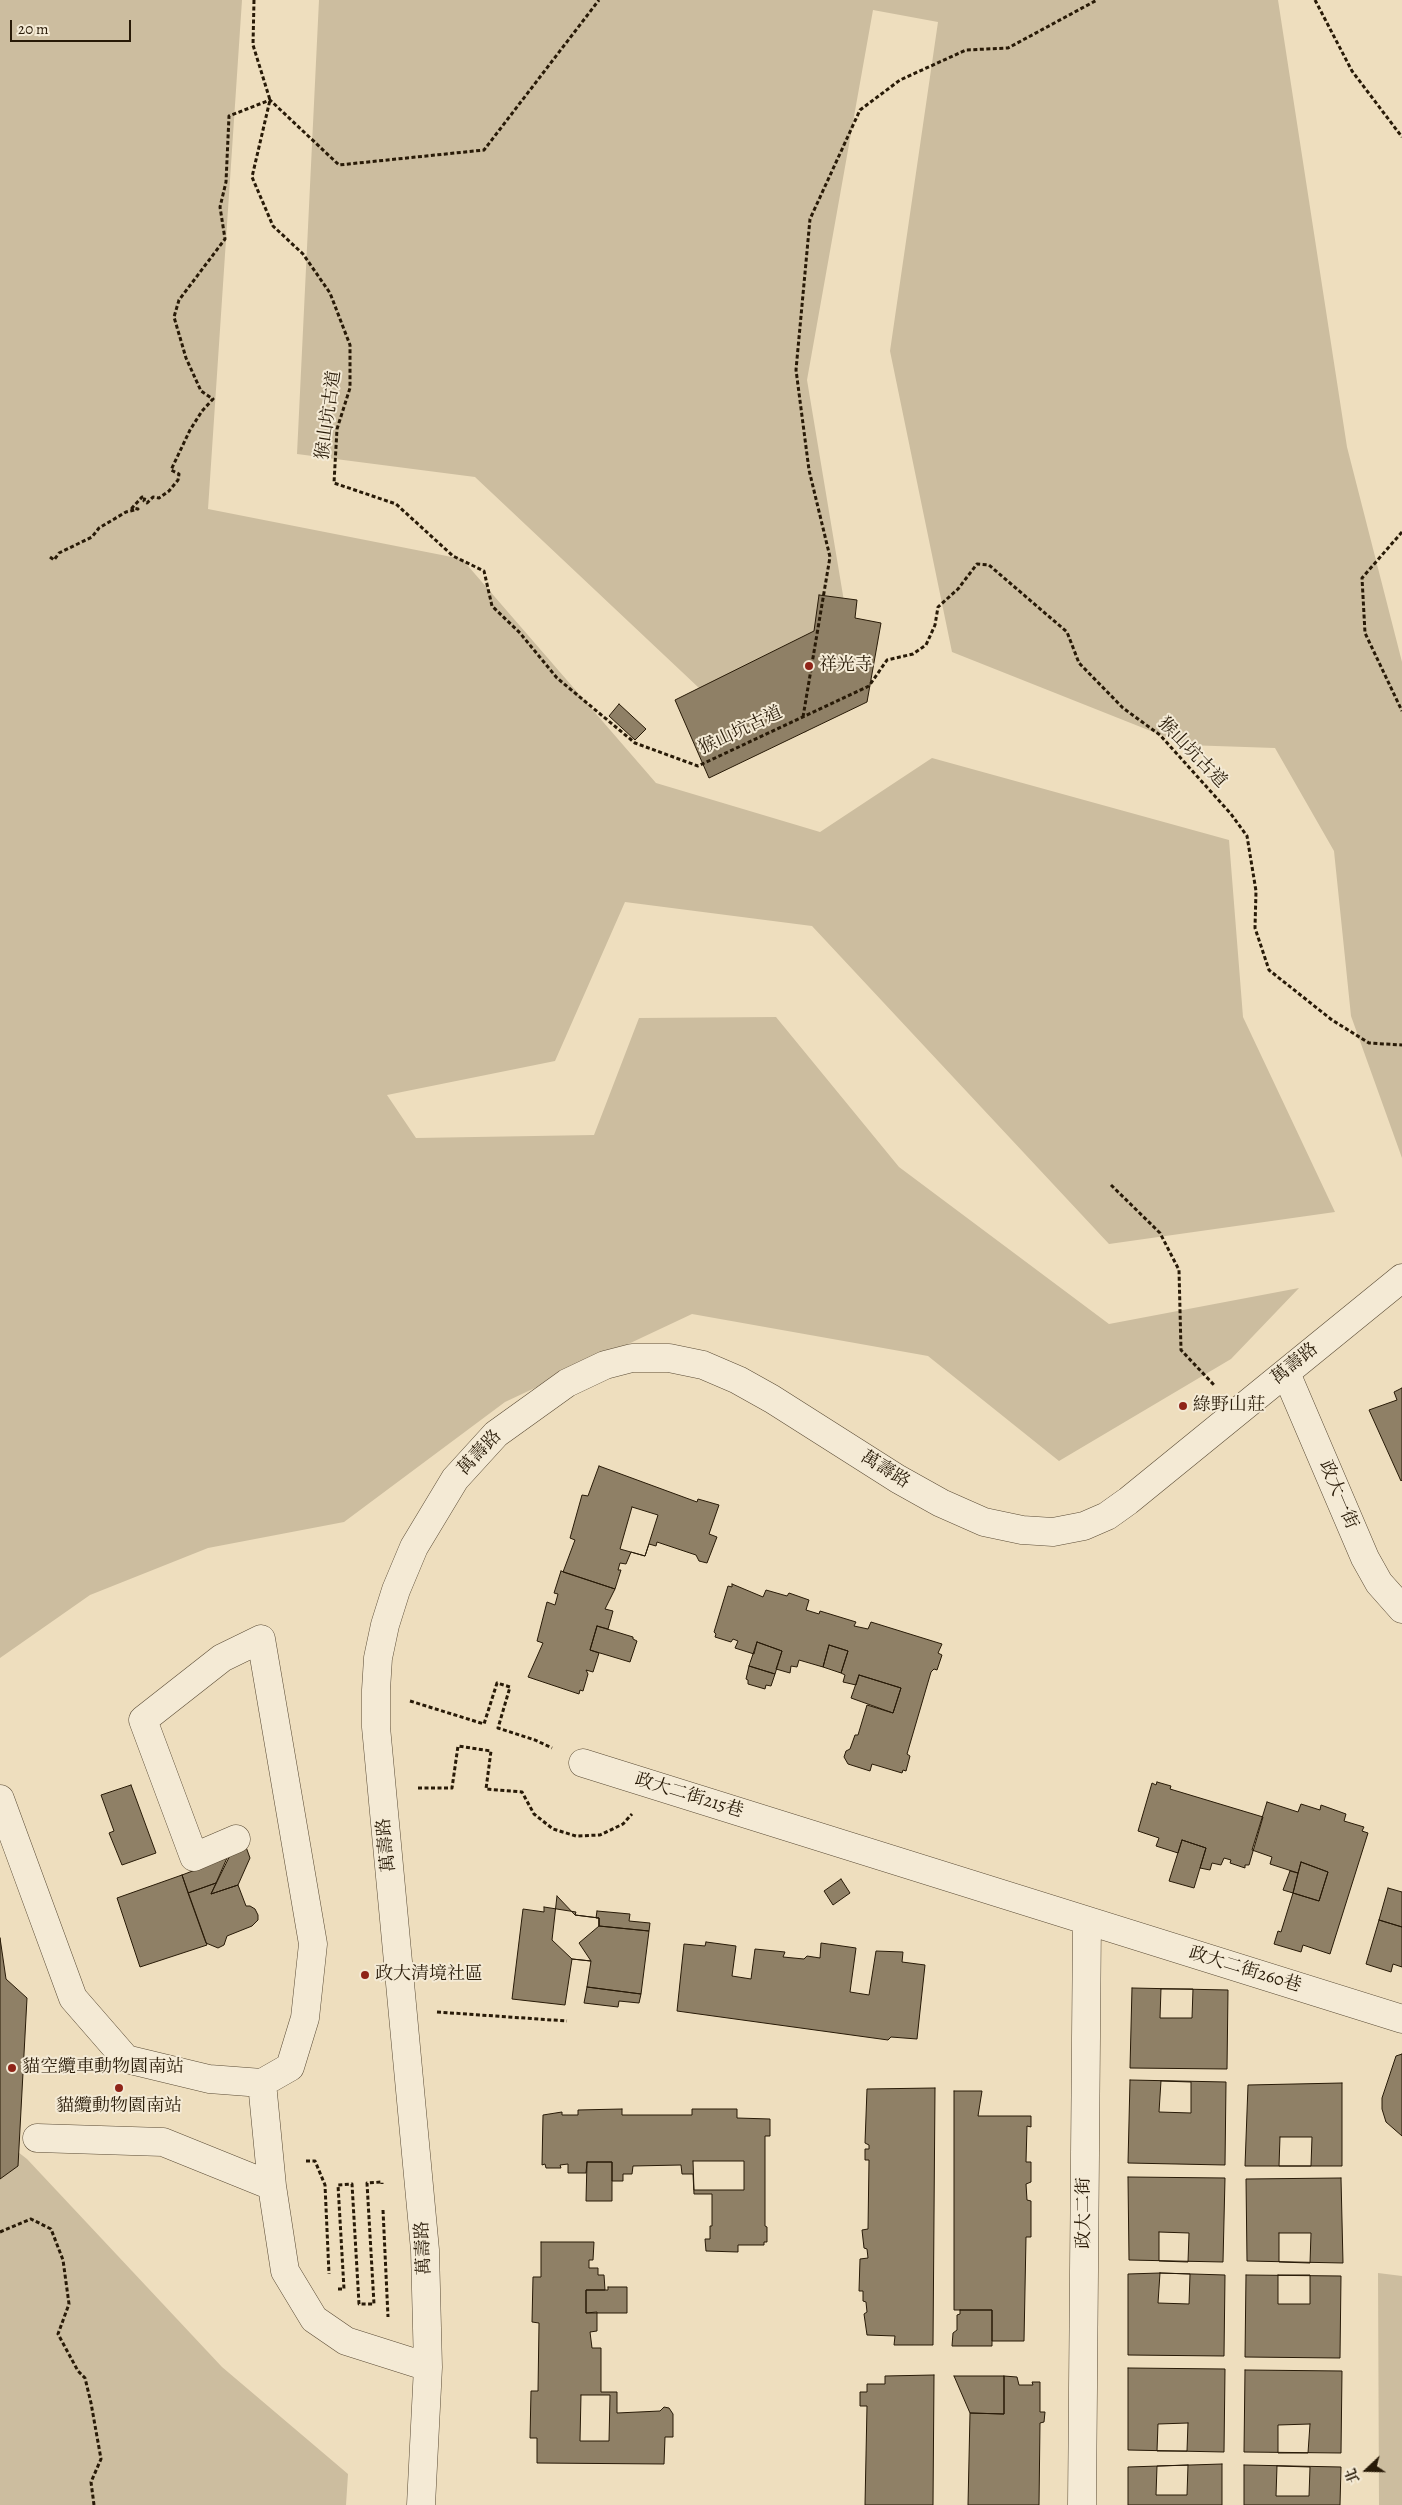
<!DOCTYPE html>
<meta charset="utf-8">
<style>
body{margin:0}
#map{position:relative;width:1402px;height:2505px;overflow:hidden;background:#eedebe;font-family:Alegreya,"Noto Serif TC",serif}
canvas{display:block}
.north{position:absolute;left:1342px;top:2445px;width:50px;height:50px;-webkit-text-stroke:4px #f4ead5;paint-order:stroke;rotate:249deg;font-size:14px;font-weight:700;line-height:20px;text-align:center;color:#281a07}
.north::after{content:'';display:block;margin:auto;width:18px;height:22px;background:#281a07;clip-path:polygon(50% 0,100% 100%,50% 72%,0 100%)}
.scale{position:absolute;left:10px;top:20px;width:121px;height:22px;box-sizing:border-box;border:2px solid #281a07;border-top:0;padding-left:6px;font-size:15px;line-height:18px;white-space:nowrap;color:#281a07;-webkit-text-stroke:4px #f4ead5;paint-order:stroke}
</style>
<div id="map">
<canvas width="1402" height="2505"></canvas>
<div class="north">北</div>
<div class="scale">20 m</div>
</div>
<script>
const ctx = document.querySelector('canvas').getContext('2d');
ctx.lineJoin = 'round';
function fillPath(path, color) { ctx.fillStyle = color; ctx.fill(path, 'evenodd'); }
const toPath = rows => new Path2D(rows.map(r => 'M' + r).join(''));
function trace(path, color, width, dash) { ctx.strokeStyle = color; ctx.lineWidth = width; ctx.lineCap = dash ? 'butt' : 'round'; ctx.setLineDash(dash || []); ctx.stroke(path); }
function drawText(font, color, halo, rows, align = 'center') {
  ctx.font = font + ' Alegreya,"Noto Serif TC",serif'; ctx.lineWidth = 4; ctx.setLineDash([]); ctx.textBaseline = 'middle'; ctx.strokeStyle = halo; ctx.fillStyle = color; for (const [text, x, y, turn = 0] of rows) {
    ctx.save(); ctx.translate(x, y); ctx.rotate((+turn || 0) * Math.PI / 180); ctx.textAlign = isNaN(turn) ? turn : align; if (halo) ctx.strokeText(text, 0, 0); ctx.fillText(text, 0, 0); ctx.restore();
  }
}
fillPath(toPath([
 [0,0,242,0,208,509,462,559,656,783,820,832,932,758,1229,840,1243,1017,1335,1212,1109,1244,812,926,625,902,555,1061,387,1095,416,1138,594,1135,639,1018,776,1017,899,1167,1109,1324,1299,1288,1231,1359,1059,1461,928,1356,692,1314,505,1402,344,1522,208,1548,90,1595,0,1658],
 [319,0,1278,0,1347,447,1402,662,1402,1158,1351,1016,1334,851,1275,748,1186,745,952,652,890,351,938,22,873,10,807,380,859,691,805,733,733,720,475,477,297,454],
 [0,2138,27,2159,222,2367,348,2474,346,2505,0,2505],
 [1378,2273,1402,2276,1402,2505,1379,2505]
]), '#ccbd9f');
const building = toPath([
 [819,595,857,600,855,618,881,623,867,702,709,778,675,700,814,631,819,595],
 [619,704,646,729,635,740,609,716,619,704],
 [1402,1388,1402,1480,1401,1481,1369,1410,1397,1400,1394,1392,1402,1388],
 [599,1466,697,1502,698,1499,719,1505,709,1534,717,1537,707,1563,699,1561,696,1555,657,1542,656,1546,649,1544,645,1556,631,1552,626,1564,620,1563,618,1570,621,1570,615,1589,563,1572,575,1540,570,1538,582,1495,588,1496,599,1466],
 [632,1507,658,1515,645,1556,620,1549,632,1507],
 [561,1571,615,1589,605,1609,613,1611,608,1629,597,1626,590,1650,599,1653,593,1672,586,1670,588,1674,583,1691,580,1690,579,1694,528,1677,543,1643,537,1641,547,1602,555,1605,558,1594,554,1593,561,1571],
 [732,1584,763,1597,766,1590,787,1596,789,1593,809,1600,806,1610,819,1614,820,1611,856,1622,854,1626,868,1629,871,1622,942,1644,938,1653,942,1655,937,1670,934,1669,931,1672,907,1754,910,1756,906,1771,903,1770,902,1773,872,1764,870,1771,848,1764,844,1757,846,1751,850,1749,855,1735,858,1735,867,1705,893,1713,901,1688,859,1675,856,1685,843,1682,845,1675,841,1673,848,1651,829,1645,823,1667,799,1660,797,1667,791,1666,790,1673,776,1669,782,1651,757,1642,754,1654,735,1648,738,1641,733,1639,731,1642,715,1637,716,1634,714,1632,728,1586,732,1587,732,1584],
 [597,1626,633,1637,633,1639,637,1641,630,1662,590,1650,597,1626],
 [757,1642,782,1651,775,1674,749,1666,757,1642],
 [829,1645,848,1651,841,1673,823,1667,829,1645],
 [749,1666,775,1674,771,1686,766,1685,765,1689,748,1684,748,1680,746,1679,749,1666],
 [859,1675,901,1688,893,1713,851,1698,859,1675],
 [1157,1782,1171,1786,1170,1789,1263,1817,1249,1865,1245,1865,1245,1868,1230,1863,1231,1860,1224,1858,1221,1865,1212,1863,1210,1870,1200,1868,1206,1848,1182,1840,1178,1853,1156,1846,1159,1838,1138,1831,1152,1783,1156,1785,1157,1782],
 [131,1785,156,1853,122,1865,109,1833,114,1831,101,1795,131,1785],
 [1267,1802,1298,1812,1301,1804,1320,1810,1321,1805,1346,1814,1344,1821,1364,1827,1362,1831,1368,1833,1330,1954,1303,1945,1301,1952,1274,1944,1278,1931,1281,1932,1293,1893,1319,1901,1328,1872,1301,1862,1298,1873,1270,1864,1272,1857,1252,1850,1267,1802],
 [241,1833,250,1858,238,1885,211,1894,241,1833],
 [1182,1840,1206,1848,1194,1888,1169,1881,1182,1840],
 [227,1858,216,1883,188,1893,182,1875,227,1858],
 [1301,1862,1328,1872,1319,1901,1293,1893,1301,1862],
 [1290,1871,1298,1873,1293,1893,1283,1890,1290,1871],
 [182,1875,207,1945,140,1967,117,1898,182,1875],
 [841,1879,850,1893,833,1905,824,1891,841,1879],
 [216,1883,211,1894,238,1885,246,1906,250,1906,255,1909,258,1915,258,1920,252,1926,227,1936,224,1945,218,1948,206,1943,188,1893,216,1883],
 [1388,1888,1402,1892,1402,1927,1379,1920,1388,1888],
 [557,1896,575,1915,599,1918,599,1926,579,1943,591,1961,572,1959,552,1940,557,1896],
 [544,1907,576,1912,575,1915,599,1918,599,1926,649,1931,641,1994,587,1987,591,1961,572,1959,565,2005,512,1999,523,1909,544,1912,544,1907],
 [597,1911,630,1914,629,1921,650,1923,649,1931,599,1926,599,1918,596,1918,597,1911],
 [1379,1920,1402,1927,1402,1967,1393,1964,1391,1972,1366,1964,1379,1920],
 [0,1938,6,1979,27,1998,18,2166,0,2179,0,1938],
 [706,1942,736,1946,732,1976,751,1979,755,1949,785,1952,783,1957,804,1959,807,1956,820,1958,821,1943,856,1948,850,1992,869,1995,876,1951,903,1952,902,1962,925,1965,917,2039,891,2037,888,2040,677,2011,684,1944,705,1946,706,1942],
 [587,1987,641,1994,639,2003,619,2001,618,2007,584,2003,587,1987],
 [1132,1988,1228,1990,1227,2069,1130,2068,1132,1988],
 [1161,1989,1193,1989,1192,2018,1160,2018,1161,1989],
 [1402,2054,1402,2136,1386,2122,1382,2109,1382,2098,1396,2056,1402,2054],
 [1130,2080,1226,2082,1225,2165,1128,2163,1130,2080],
 [1161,2081,1191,2082,1191,2113,1159,2112,1161,2081],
 [1342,2083,1342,2166,1245,2166,1248,2085,1342,2083],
 [935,2088,933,2345,894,2345,895,2336,867,2335,864,2314,867,2312,866,2302,863,2301,863,2291,859,2291,860,2259,868,2258,867,2249,864,2248,862,2230,868,2229,869,2160,865,2160,865,2149,869,2149,869,2145,865,2143,867,2089,935,2088],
 [954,2091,982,2091,978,2116,1031,2116,1031,2127,1027,2126,1026,2162,1031,2162,1031,2182,1026,2184,1027,2200,1031,2201,1031,2237,1026,2237,1024,2341,992,2341,992,2310,954,2310,954,2091],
 [622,2109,622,2115,692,2115,692,2109,737,2109,737,2118,770,2119,770,2136,765,2136,765,2226,767,2227,767,2242,764,2242,764,2245,738,2245,738,2252,706,2251,705,2239,710,2239,710,2226,712,2226,712,2194,694,2194,693,2174,682,2174,681,2165,633,2166,632,2174,623,2174,623,2181,612,2181,612,2162,587,2162,586,2173,568,2173,568,2164,560,2165,561,2168,546,2168,545,2164,542,2165,543,2115,562,2112,562,2115,578,2115,578,2110,622,2109],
 [1280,2137,1312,2137,1311,2166,1279,2166,1280,2137],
 [693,2161,744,2161,744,2190,694,2190,693,2161],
 [587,2162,612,2162,612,2201,586,2201,587,2162],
 [1128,2177,1225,2178,1223,2262,1129,2260,1128,2177],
 [1341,2178,1343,2263,1247,2261,1246,2179,1341,2178],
 [1159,2232,1189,2233,1188,2262,1159,2261,1159,2232],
 [1279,2233,1311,2233,1310,2263,1279,2262,1279,2233],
 [541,2242,594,2242,593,2260,589,2260,589,2268,598,2268,598,2275,604,2275,605,2290,586,2290,586,2313,597,2312,597,2331,590,2332,592,2348,601,2348,601,2392,617,2392,617,2413,660,2411,664,2407,669,2408,673,2414,673,2437,665,2437,664,2464,537,2463,537,2438,530,2438,531,2391,538,2391,539,2323,532,2322,533,2277,541,2277,541,2242],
 [1160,2273,1225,2275,1224,2356,1128,2355,1128,2274,1160,2273],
 [1160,2273,1190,2274,1189,2304,1158,2303,1160,2273],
 [1246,2275,1341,2276,1340,2358,1245,2357,1246,2275],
 [1278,2275,1310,2275,1310,2304,1278,2304,1278,2275],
 [608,2287,627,2287,627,2313,586,2313,586,2290,608,2290,608,2287],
 [960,2310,992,2310,992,2346,952,2346,953,2333,957,2330,957,2315,960,2314,960,2310],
 [1128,2368,1225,2369,1224,2452,1128,2450,1128,2368],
 [1245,2370,1342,2371,1341,2453,1244,2452,1245,2370],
 [934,2375,933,2505,865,2505,867,2406,860,2406,860,2392,867,2392,867,2384,885,2384,885,2376,934,2375],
 [954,2376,1004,2376,1004,2414,970,2413,954,2376],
 [1004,2376,1017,2377,1019,2385,1033,2385,1032,2382,1040,2382,1040,2412,1045,2412,1044,2422,1040,2423,1039,2505,968,2505,970,2413,1004,2414,1004,2376],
 [581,2395,610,2395,609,2441,580,2441,581,2395],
 [1188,2423,1187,2451,1157,2451,1158,2424,1188,2423],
 [1310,2424,1308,2453,1278,2453,1278,2425,1310,2424],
 [1222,2464,1222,2505,1128,2505,1128,2467,1222,2464],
 [1188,2465,1187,2495,1156,2495,1157,2466,1188,2465],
 [1244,2465,1341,2467,1340,2505,1244,2505,1244,2465],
 [1277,2466,1310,2467,1309,2496,1276,2496,1277,2466]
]);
fillPath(building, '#8f8066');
trace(building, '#281a07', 1);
const minor = toPath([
 [1286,1373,1365,1558,1379,1583,1402,1609],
 [583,1763,1402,2019],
 [0,1799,73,1998,126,2059,209,2079,262,2083,290,2067,305,2018,313,1944,261,1639,222,1658,143,1720,194,1857,236,1839],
 [262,2083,272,2186],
 [37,2138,163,2142,272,2186,285,2271,314,2319,346,2341,428,2367],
 [421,2505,428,2367,425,2250,376,1727,376,1690,378,1658,385,1625,396,1590,414,1547,455,1479,496,1434,567,1383,605,1365,632,1358,669,1358,703,1365,738,1380,772,1399,898,1479,941,1503,984,1522,1022,1530,1053,1532,1084,1526,1107,1516,1128,1501,1402,1278],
 [1082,2505,1087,1921]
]);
trace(minor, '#5a4b35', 29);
trace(toPath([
 [254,0,253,45,270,100,252,177,273,226,303,254,330,293,350,345,350,388,337,429,334,483,396,504,453,556,484,571,492,606,520,633,557,678,635,743,698,766,869,686,887,660,913,654,926,645,935,625,938,607,958,589,977,564,989,565,1067,632,1079,663,1123,708,1160,735,1231,814,1247,836,1256,891,1255,928,1269,970,1332,1020,1369,1043,1402,1045],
 [1315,0,1352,71,1402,137],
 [1402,532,1362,578,1365,633,1402,711],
 [50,557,54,560,59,553,92,537,99,528,126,512,138,509,132,508,142,497,145,497,144,501,147,503,153,497,159,498,169,491,178,480,179,474,171,470,190,430,202,411,213,399,201,391,186,358,174,317,179,300,225,239,220,207,226,182,229,116,270,100,339,165,484,150,599,0],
 [803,717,830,557,809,470,796,370,810,219,860,110,900,80,966,50,1008,48,1097,0],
 [1111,1185,1160,1233,1179,1270,1181,1350,1214,1385],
 [410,1701,484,1724,497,1683,510,1687,498,1728,535,1740,552,1748],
 [418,1788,452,1788,458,1746,491,1751,486,1789,522,1792,534,1814,553,1829,576,1836,600,1835,623,1824,632,1814],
 [437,2012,567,2021],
 [306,2161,315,2161,325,2185,329,2274],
 [383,2210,388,2317],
 [0,2232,31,2219,51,2229,63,2260,69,2304,58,2334,78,2371,85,2378,91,2403,101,2459,91,2482,94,2505],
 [338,2289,344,2289,338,2185,352,2184,359,2304,374,2304,367,2183,382,2182,382,2184]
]), '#281a07', 3, [4, 2.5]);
trace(minor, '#f4ead5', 28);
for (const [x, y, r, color] of [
 [809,666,5,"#8f2418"],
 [1183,1406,5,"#8f2418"],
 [365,1975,5,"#8f2418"],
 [12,2068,5,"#8f2418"],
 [119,2088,5,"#8f2418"]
]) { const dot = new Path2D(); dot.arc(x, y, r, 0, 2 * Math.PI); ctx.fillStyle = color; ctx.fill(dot); trace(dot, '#f4ead5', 2); }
drawText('18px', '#281a07', '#f4ead5', [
 ["猴山坑古道",329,415,-82],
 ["猴山坑古道",741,731,-25],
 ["猴山坑古道",1192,753,46],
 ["萬壽路",1295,1364,-39],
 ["萬壽路",480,1453,-47],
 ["萬壽路",885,1470,32],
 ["政大一街",1338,1495,67],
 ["政大二街215巷",689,1796,17],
 ["萬壽路",387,1845,-96],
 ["政大二街260巷",1245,1970,17],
 ["政大二街",1085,2213,-90],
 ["萬壽路",424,2248,-93]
]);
drawText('18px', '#281a07', '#f4ead5', [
 ["祥光寺",819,666],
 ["綠野山莊",1193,1406],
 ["政大清境社區",375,1975],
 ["貓空纜車動物園南站",22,2068],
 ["貓纜動物園南站",119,2107,"center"]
], 'left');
</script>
